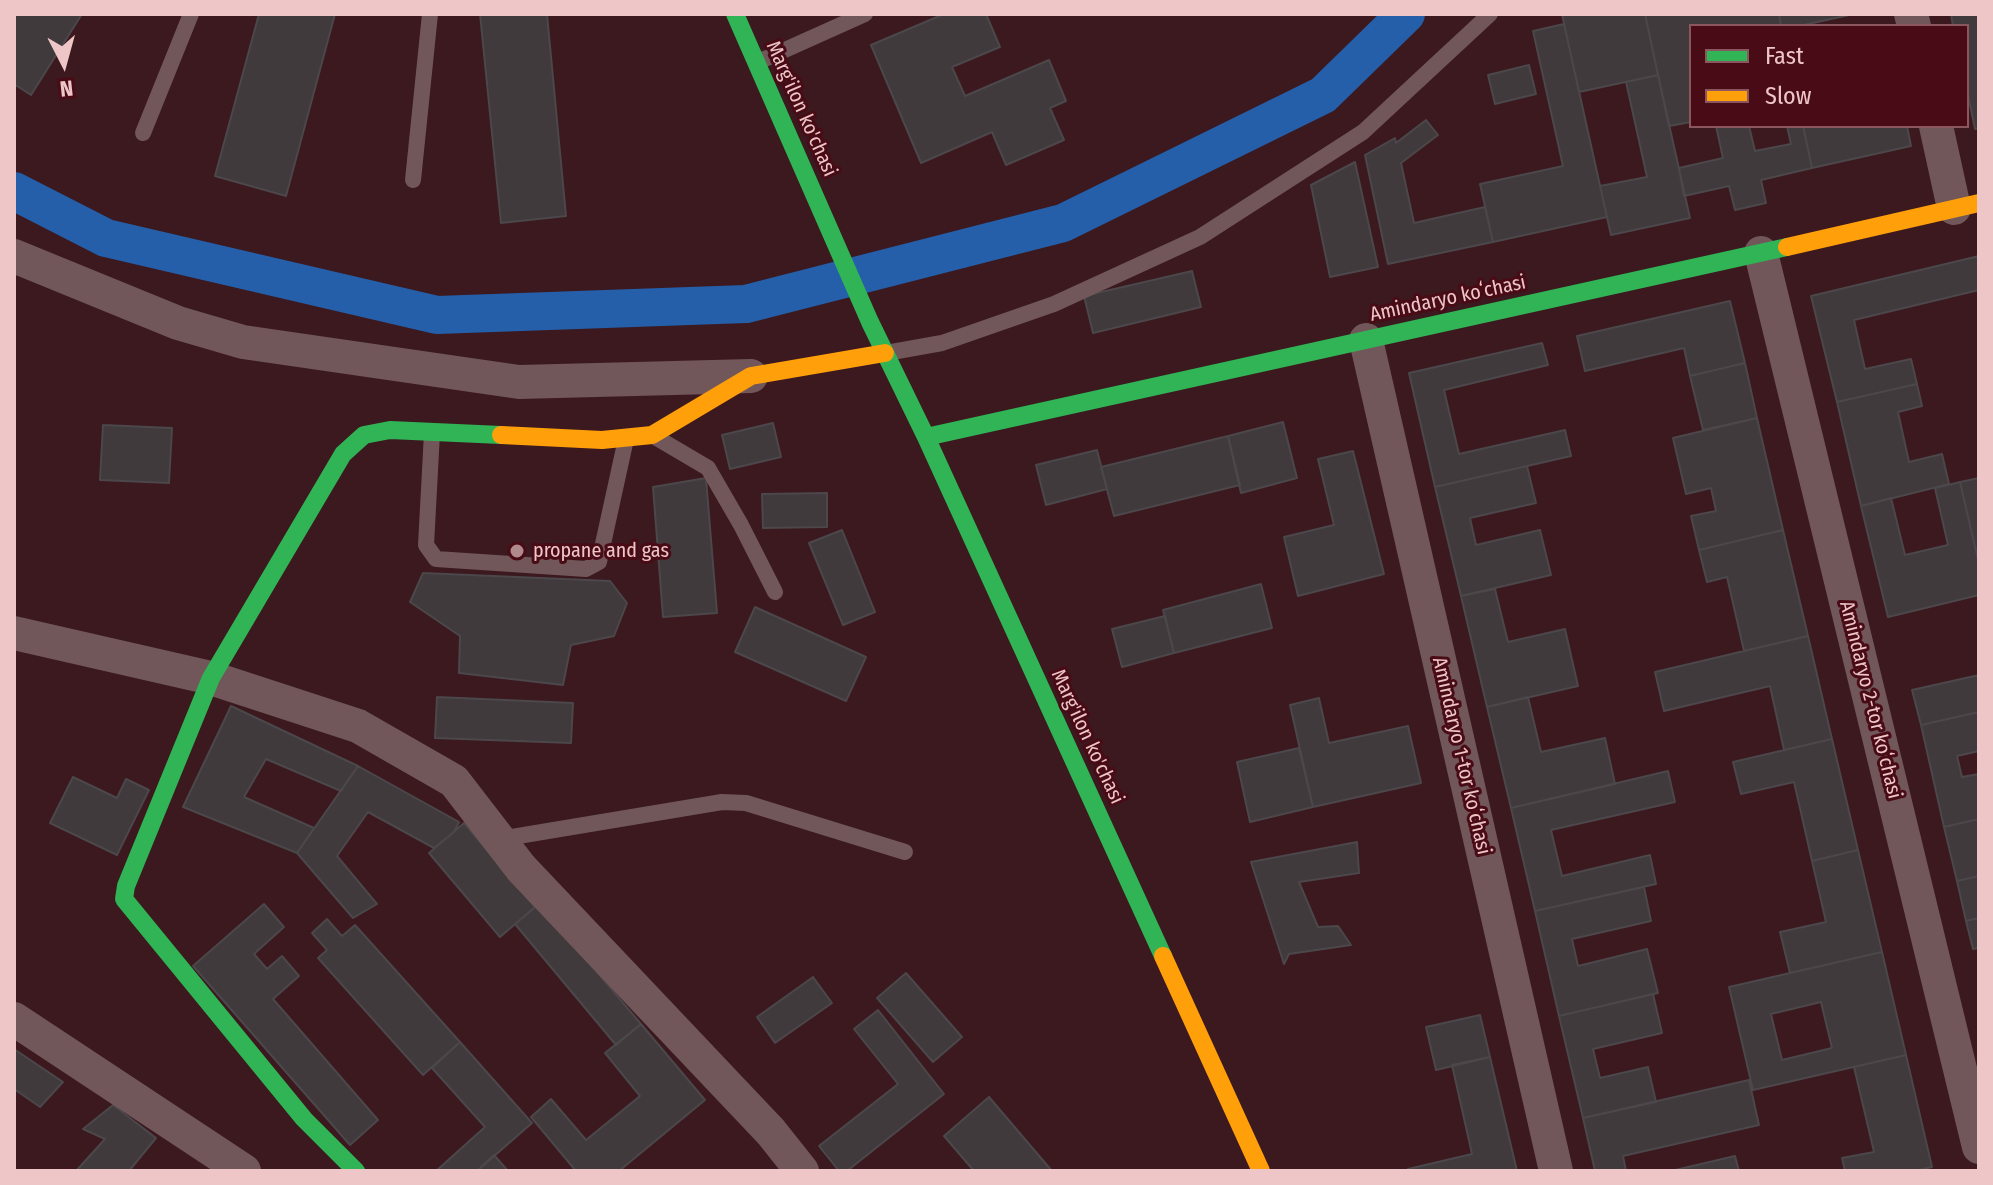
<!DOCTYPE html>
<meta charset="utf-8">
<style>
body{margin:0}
#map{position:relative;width:1993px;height:1185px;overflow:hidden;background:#3b191f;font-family:"Fira Sans Condensed",sans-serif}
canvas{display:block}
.frame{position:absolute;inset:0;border:16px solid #eec6c7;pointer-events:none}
.legend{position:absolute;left:1689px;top:24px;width:280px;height:104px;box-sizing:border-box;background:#490b16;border:2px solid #8b565d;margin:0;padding:10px 14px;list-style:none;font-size:24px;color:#eec6c7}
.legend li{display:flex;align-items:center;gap:16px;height:40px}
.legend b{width:40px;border:2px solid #8b565d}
.north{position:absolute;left:24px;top:24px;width:80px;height:80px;-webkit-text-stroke:6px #490b16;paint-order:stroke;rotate:174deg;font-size:22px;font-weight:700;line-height:32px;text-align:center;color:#eec6c7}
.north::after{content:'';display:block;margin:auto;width:28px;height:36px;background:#eec6c7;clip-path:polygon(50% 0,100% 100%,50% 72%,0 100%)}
</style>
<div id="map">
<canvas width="1993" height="1185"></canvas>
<div class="frame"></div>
<ul class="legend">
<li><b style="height:10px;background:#30b455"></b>Fast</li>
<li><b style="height:10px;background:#ff9f0a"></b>Slow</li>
</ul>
<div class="north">N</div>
</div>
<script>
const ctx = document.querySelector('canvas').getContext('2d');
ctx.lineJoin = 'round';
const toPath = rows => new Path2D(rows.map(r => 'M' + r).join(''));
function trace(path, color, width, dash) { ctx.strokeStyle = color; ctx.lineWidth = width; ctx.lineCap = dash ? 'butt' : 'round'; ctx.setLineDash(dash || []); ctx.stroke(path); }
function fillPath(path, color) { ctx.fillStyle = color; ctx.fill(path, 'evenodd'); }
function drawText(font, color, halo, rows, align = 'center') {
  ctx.font = font + ' "Fira Sans Condensed",sans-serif'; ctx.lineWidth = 6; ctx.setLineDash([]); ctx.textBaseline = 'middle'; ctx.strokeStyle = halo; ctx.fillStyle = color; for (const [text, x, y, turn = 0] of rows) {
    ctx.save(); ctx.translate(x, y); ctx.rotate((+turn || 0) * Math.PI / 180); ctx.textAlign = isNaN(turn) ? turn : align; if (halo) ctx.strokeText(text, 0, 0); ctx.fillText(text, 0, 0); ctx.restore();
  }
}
trace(toPath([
 [14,191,106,238,437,315,746,304,1063,223,1323,95,1406,14]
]), '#255faa', 38);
const building = toPath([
 [14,14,82,14,31,95,14,84,14,14],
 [259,14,335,14,286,196,215,176,259,14],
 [480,14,547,14,566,216,501,223,480,14],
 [944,14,986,14,1000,47,952,67,965,96,1049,60,1066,101,1050,108,1064,140,1006,165,992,132,921,163,871,45,944,14],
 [1562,14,1645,14,1658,75,1579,92,1562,14],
 [1645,14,1779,14,1781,26,1691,26,1691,122,1669,126,1645,14],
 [1779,14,1854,14,1799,26,1781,26,1779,14],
 [1951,14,1979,14,1979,128,1975,129,1967,90,1967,26,1953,26,1951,14],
 [1564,24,1607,217,1493,242,1480,184,1563,166,1533,31,1564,24],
 [1529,65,1536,94,1495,104,1488,75,1529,65],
 [1658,75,1690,218,1611,235,1600,186,1647,177,1626,82,1658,75],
 [1426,120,1438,135,1401,163,1414,223,1485,207,1493,242,1388,264,1365,155,1395,138,1396,143,1426,120],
 [1716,126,1749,126,1755,151,1791,144,1787,126,1803,126,1812,168,1761,180,1766,203,1735,210,1729,186,1684,196,1679,168,1723,158,1716,126],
 [1803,126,1907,126,1911,146,1812,168,1803,126],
 [1355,162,1378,267,1330,277,1311,185,1355,162],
 [1979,256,1979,290,1854,320,1865,369,1911,359,1917,384,1837,402,1811,296,1979,256],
 [1192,271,1201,307,1093,333,1084,296,1192,271],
 [1730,301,1745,363,1690,376,1684,348,1585,371,1577,336,1730,301],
 [1542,343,1548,365,1444,390,1459,454,1565,430,1571,456,1435,487,1409,373,1542,343],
 [1745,363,1757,418,1703,430,1690,376,1745,363],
 [1917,384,1922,406,1898,412,1909,462,1942,454,1949,484,1861,506,1837,402,1917,384],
 [1757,418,1783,530,1699,550,1691,516,1716,511,1711,488,1686,494,1673,438,1757,418],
 [1283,422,1297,478,1241,493,1228,436,1283,422],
 [773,423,781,457,730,469,722,435,773,423],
 [103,425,172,428,169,483,100,480,103,425],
 [1228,436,1240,485,1114,516,1101,467,1228,436],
 [1097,450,1107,489,1046,505,1036,465,1097,450],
 [1353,451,1384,574,1298,596,1284,537,1334,525,1318,459,1353,451],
 [1527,466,1536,503,1470,518,1476,545,1540,530,1551,575,1461,596,1435,487,1527,466],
 [706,478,717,613,663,617,653,487,706,478],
 [1979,478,1979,564,1960,482,1979,478],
 [1960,482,1979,564,1979,595,1888,617,1861,506,1891,498,1905,555,1948,545,1935,488,1960,482],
 [827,493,827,527,763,528,762,494,827,493],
 [842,530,875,612,843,625,809,543,842,530],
 [1783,530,1808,636,1744,651,1727,577,1707,582,1699,550,1783,530],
 [423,573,610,581,627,603,614,636,571,645,563,685,459,673,460,636,410,602,423,573],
 [1261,584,1272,628,1174,653,1163,610,1261,584],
 [1495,589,1508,642,1565,629,1578,686,1487,707,1461,596,1495,589],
 [755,607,866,657,846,701,735,652,755,607],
 [1165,616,1174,653,1122,667,1112,629,1165,616],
 [1808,636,1832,739,1784,750,1770,686,1664,711,1655,672,1808,636],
 [1979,675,1979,712,1921,725,1912,690,1979,675],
 [437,697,573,703,571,743,435,738,437,697],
 [1528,697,1541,752,1605,738,1615,784,1511,808,1487,707,1528,697],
 [1319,698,1329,743,1408,726,1421,783,1313,807,1290,705,1319,698],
 [231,706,358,766,341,791,266,759,244,797,314,828,297,853,183,807,231,706],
 [1979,712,1979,751,1957,756,1962,777,1979,774,1979,819,1944,827,1921,725,1979,712],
 [1832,739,1858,850,1812,861,1794,782,1741,794,1733,762,1832,739],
 [1299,748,1313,807,1250,822,1237,762,1299,748],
 [358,766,459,822,454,832,434,848,368,812,337,856,377,904,353,918,297,853,358,766],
 [1668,771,1675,802,1551,830,1562,876,1650,855,1656,884,1535,911,1511,808,1668,771],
 [73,777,117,798,126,779,149,790,117,855,50,823,73,777],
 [1979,819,1979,876,1957,881,1944,827,1979,819],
 [464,823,535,907,500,937,429,853,464,823],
 [1357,842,1359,873,1299,882,1318,927,1338,926,1351,945,1289,954,1284,964,1251,862,1357,842],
 [1858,850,1882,952,1790,973,1780,932,1826,922,1812,861,1858,850],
 [1979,876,1979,918,1966,921,1957,881,1979,876],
 [1644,887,1651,921,1572,939,1578,966,1647,949,1658,993,1559,1016,1535,911,1644,887],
 [264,904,284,927,254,954,267,969,282,956,299,976,273,999,378,1120,350,1145,193,966,264,904],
 [539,904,641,1024,616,1045,515,924,539,904],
 [1979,918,1979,948,1973,949,1966,921,1979,918],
 [327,919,342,936,355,925,460,1042,423,1075,318,958,327,950,312,933,327,919],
 [1882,952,1906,1055,1753,1090,1729,987,1882,952],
 [1821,1002,1832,1048,1782,1060,1771,1014,1821,1002],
 [906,973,962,1037,933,1062,877,998,906,973],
 [813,977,832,1003,775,1043,757,1017,813,977],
 [1653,994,1662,1033,1593,1049,1600,1078,1648,1067,1656,1102,1583,1118,1559,1016,1653,994],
 [878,1010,944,1094,847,1171,839,1171,819,1146,898,1084,854,1029,878,1010],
 [1480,1015,1490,1057,1436,1070,1426,1027,1480,1015],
 [641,1024,705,1100,619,1171,576,1171,531,1117,551,1099,586,1140,640,1096,605,1053,641,1024],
 [460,1042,532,1123,477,1171,436,1171,485,1127,432,1068,460,1042],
 [14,1049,63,1082,40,1107,14,1089,14,1049],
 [1906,1055,1932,1167,1915,1171,1845,1171,1842,1158,1874,1152,1854,1067,1906,1055],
 [1490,1057,1517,1171,1408,1171,1408,1169,1472,1154,1452,1065,1490,1057],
 [1749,1080,1759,1125,1623,1156,1626,1171,1595,1171,1583,1118,1749,1080],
 [989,1097,1052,1171,974,1171,944,1136,989,1097],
 [113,1105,156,1138,129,1171,76,1171,105,1139,83,1129,113,1105],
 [494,1155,508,1171,477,1171,494,1155],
 [1735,1156,1739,1171,1671,1171,1735,1156]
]);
fillPath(building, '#413a3c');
trace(building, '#4b474a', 2);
trace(toPath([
 [758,62,865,14],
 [143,133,191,14],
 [413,180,430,14],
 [886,353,942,343,1054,304,1200,237,1363,132,1490,14],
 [432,433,426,545,436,559,586,569,599,562,626,439],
 [657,438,708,468,741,525,775,592],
 [500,839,722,802,746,803,905,852]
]), '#71575a', 16);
trace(toPath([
 [1911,14,1914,26],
 [1936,126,1954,208],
 [1761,253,1979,1147],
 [14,256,178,323,243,342,519,382,751,376],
 [1366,340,1556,1171],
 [14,633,211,678,358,726,454,781,521,868,771,1132,802,1171],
 [14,1019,244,1171]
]), '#71575a', 34);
trace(toPath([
 [735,14,870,322,926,437,1163,956],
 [926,437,1787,247],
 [356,1171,304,1119,124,899,126,886,211,678,343,454,364,435,390,430,501,435]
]), '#30b455', 18);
trace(toPath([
 [1787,247,1979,203],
 [501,435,602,440,652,435,751,376,885,353],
 [1163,956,1261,1171]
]), '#ff9f0a', 18);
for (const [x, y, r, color] of [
 [517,551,8,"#af898c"]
]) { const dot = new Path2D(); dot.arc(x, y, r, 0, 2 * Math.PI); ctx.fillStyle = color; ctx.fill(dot); trace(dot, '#490b16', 3); }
drawText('20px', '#eec6c7', '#490b16', [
 ["Marg'ilon ko'chasi",801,109,66],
 ["Amindaryo koʻchasi",1448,299,-12],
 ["Amindaryo 2-tor koʻchasi",1870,700,76],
 ["Marg'ilon ko'chasi",1087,737,65],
 ["Amindaryo 1-tor koʻchasi",1461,756,77]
]);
drawText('20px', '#eec6c7', '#490b16', [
 ["propane and gas",533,551]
], 'left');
</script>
